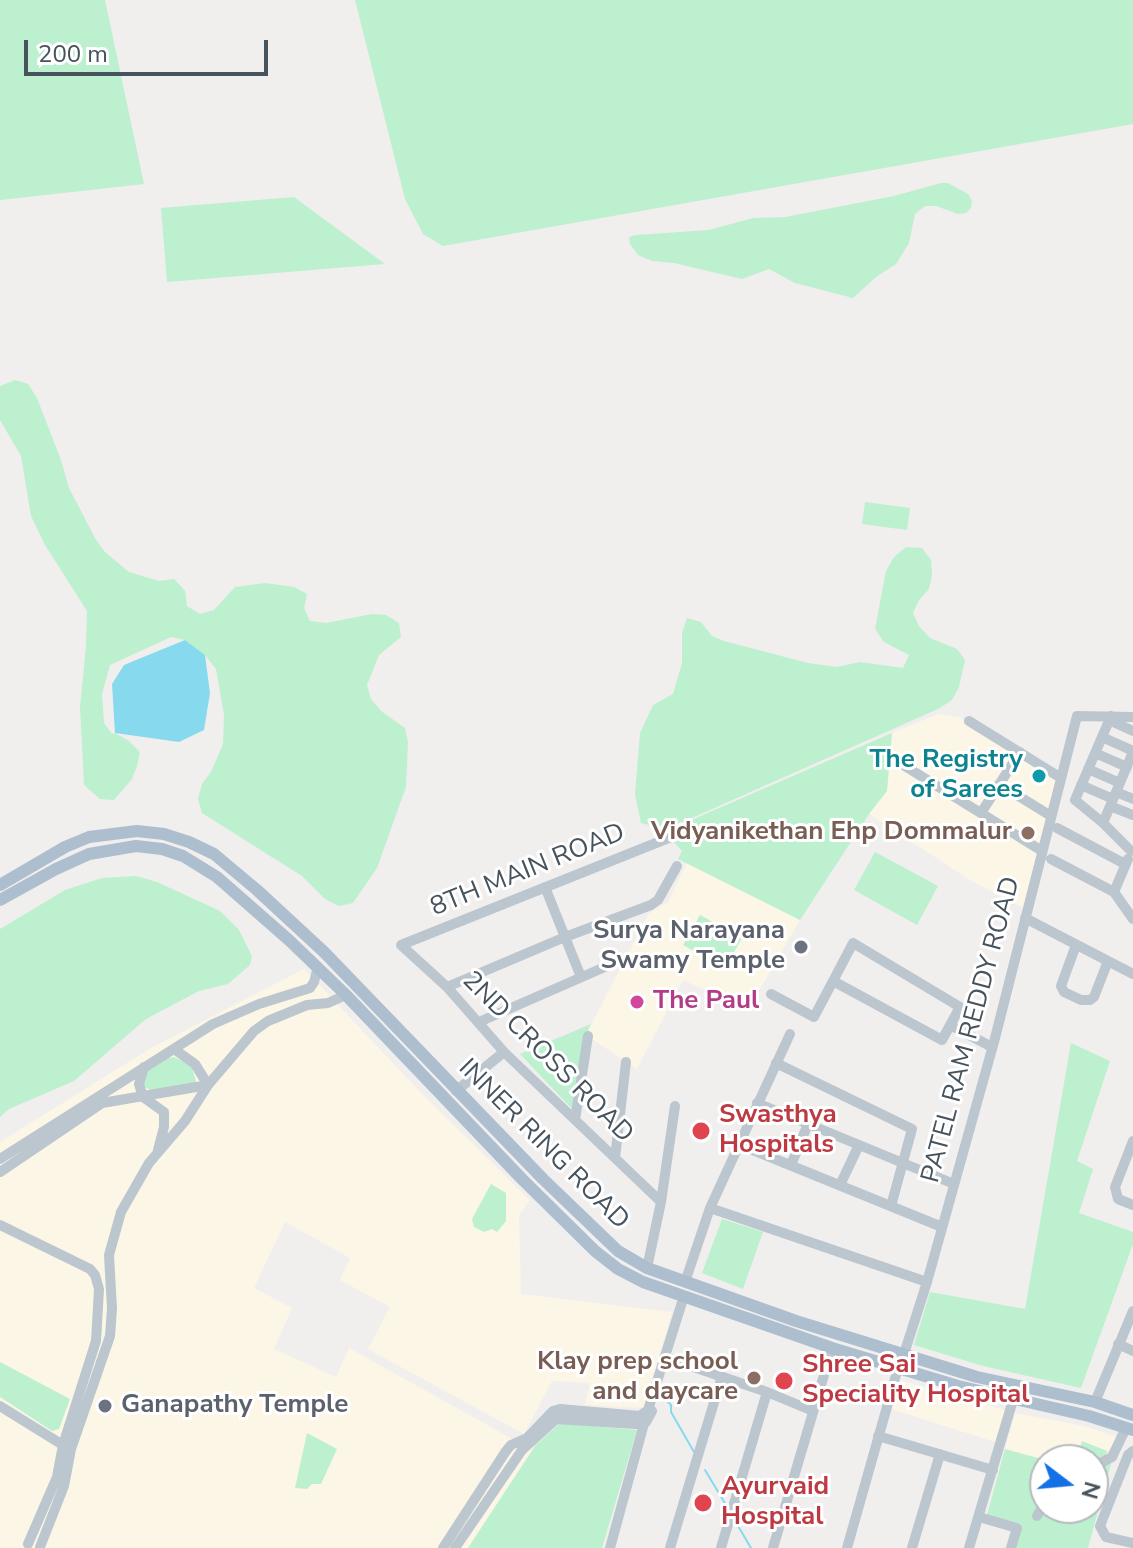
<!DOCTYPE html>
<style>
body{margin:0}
#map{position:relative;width:1133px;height:1548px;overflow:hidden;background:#f1eeee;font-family:"Nunito Sans",sans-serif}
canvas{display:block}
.north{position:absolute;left:1029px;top:1444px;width:80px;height:80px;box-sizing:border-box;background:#fff;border:2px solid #b5babe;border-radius:50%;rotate:106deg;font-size:22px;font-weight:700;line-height:32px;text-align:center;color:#46525c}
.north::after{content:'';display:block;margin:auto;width:28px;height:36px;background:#1471e5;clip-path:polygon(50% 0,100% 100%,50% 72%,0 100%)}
.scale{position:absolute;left:24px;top:40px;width:244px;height:36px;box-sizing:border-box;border:4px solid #46525c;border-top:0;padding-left:10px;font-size:24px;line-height:28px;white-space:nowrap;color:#46525c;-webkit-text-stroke:6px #fff;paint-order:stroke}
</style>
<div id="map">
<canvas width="1133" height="1548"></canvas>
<div class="north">N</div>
<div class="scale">200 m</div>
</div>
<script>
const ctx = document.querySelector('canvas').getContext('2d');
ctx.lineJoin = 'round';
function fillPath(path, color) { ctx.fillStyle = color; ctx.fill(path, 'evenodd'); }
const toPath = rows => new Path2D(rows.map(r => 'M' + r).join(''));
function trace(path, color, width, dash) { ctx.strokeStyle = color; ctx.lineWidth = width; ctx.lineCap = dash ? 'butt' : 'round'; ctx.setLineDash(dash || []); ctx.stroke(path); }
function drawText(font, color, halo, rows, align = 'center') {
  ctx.font = font + ' "Nunito Sans",sans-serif'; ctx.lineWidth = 6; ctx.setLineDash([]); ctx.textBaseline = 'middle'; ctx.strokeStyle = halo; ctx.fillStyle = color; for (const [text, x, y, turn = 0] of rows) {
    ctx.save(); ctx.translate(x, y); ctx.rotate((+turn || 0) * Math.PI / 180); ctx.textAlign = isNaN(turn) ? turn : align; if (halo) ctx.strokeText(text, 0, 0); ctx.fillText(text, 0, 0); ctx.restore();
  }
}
fillPath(toPath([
 [938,714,959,717,1058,781,1023,908,970,880,869,814,887,791,892,733],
 [687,863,800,920,748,1010,683,980,637,1069,586,1035,648,914,668,902],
 [304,969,427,1099,530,1200,519,1215,521,1294,672,1312,644,1408,585,1405,590,1383,552,1381,524,1434,368,1349,390,1307,340,1280,350,1258,285,1222,254,1288,292,1308,274,1349,336,1377,349,1348,516,1441,535,1446,468,1548,0,1548,0,1142,151,1048],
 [899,1380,1005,1410,995,1442,891,1409],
 [1015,1413,1084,1426,1117,1437,1110,1452,1082,1442,1076,1460,1045,1460,1005,1449]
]), '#fcf6e7');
fillPath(toPath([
 [0,0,105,0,144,184,0,200],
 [355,0,1133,0,1133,124,443,246,423,234,405,199],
 [941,183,948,183,968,194,972,201,971,208,966,213,958,214,936,206,925,206,915,214,909,243,896,264,876,277,853,298,795,283,769,269,742,279,674,263,652,261,638,255,630,244,629,237,636,235,709,230,753,218,785,217,894,196],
 [294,197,385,264,167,282,161,208],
 [15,380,28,384,37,398,61,460,69,488,96,540,105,552,129,572,159,581,174,579,185,591,187,606,200,614,214,610,235,587,265,583,294,587,307,594,304,608,310,621,326,623,372,614,386,615,399,623,401,637,379,655,367,685,371,699,381,711,405,728,408,742,406,787,377,868,353,903,339,906,325,899,302,876,202,813,198,799,202,784,211,772,223,744,224,715,216,669,205,655,185,640,171,637,110,665,102,694,104,723,112,734,115,733,129,741,140,752,137,766,132,779,114,800,100,799,84,785,80,707,86,646,87,611,45,545,31,516,21,456,0,420,0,386],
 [865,502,910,508,907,530,862,524],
 [906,547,922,548,931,560,932,575,929,589,919,600,913,613,919,626,930,638,957,649,965,660,959,687,952,700,938,709,685,821,661,828,641,823,635,794,640,733,653,705,673,694,682,663,682,633,687,618,701,622,712,636,724,641,808,663,837,667,860,662,903,668,909,655,884,642,875,629,886,571,894,557],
 [892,733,887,791,869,814,800,920,678,859,682,851,671,839,673,828],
 [875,852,938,886,917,925,854,890],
 [136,876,157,882,220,911,239,930,252,956,250,965,228,984,199,991,146,1019,74,1081,9,1109,0,1117,0,929,65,890,102,878],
 [700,915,742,938,725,968,683,945],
 [591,1024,586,1035,573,1110,520,1054],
 [1071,1043,1110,1061,1077,1161,1093,1169,1079,1213,1133,1232,1133,1244,1081,1388,983,1366,914,1345,930,1292,1025,1309],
 [174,1057,191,1065,196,1081,193,1084,150,1090,145,1087,143,1082,149,1069,163,1059],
 [491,1184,506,1193,506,1221,497,1232,492,1229,484,1232,474,1227,472,1219],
 [722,1219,763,1232,743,1289,702,1273],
 [0,1362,70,1399,59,1429,52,1431,0,1397],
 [560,1423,637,1430,602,1548,468,1548,535,1446],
 [307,1433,337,1449,321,1484,312,1484,307,1489,295,1488],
 [1082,1441,1107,1451,1103,1464,1111,1464,1088,1548,1015,1548,1021,1524,987,1515,1005,1449,1045,1460,1045,1508,1093,1508,1093,1460,1076,1460]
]), '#bcf0cf');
fillPath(toPath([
 [185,640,205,655,210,693,204,730,179,742,115,733,112,684,124,665]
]), '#87daee');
trace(toPath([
 [659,1393,671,1405,671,1412,694,1452],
 [705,1470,729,1510],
 [734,1519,751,1548]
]), '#87daee', 2);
trace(toPath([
 [1111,716,1075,800,1103,823,1131,851],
 [1109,720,1133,731],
 [969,721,1061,778],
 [1102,737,1133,751],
 [1095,753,1127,767],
 [900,763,1042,851],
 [1088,769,1120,783],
 [999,784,1051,816],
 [1081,785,1113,799],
 [1116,792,1133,799],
 [1110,806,1133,815],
 [981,813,1020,752],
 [1103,823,1133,752],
 [1057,828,1125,864],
 [1051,859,1114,892,1133,919],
 [545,887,581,977],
 [1114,892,1128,859],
 [1025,918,1133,974],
 [1076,945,1061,986,1064,992,1081,1000,1090,1000,1094,997,1108,961],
 [447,987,565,937,651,905,658,900,677,866],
 [771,994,814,1017,833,981,853,943,960,1007,942,1040,833,981],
 [479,1022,614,963],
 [950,1025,992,1047],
 [776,1063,912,1129,891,1206],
 [144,1067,139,1084,143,1097,164,1112,164,1127,158,1150],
 [456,1091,504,1052],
 [757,1103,954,1184],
 [575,1120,588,1036],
 [1133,1141,1115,1187,1118,1199,1133,1205],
 [738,1144,942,1227],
 [615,1158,626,1062],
 [0,1159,213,1024,259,1004,310,988,314,982,318,967],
 [791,1165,808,1124],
 [0,1172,102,1103,208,1085,195,1064,174,1049],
 [840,1185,859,1145],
 [661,1202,504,1052,447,987,401,945,671,837],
 [710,1208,927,1282],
 [0,1225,90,1269,95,1275,99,1289,96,1341,63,1445,57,1477,28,1544],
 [647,1268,661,1202,675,1106],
 [685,1282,710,1208,790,1034],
 [1118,1344,1133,1351],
 [904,1354,927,1282,994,1042,1077,716,1133,717],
 [664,1357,767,1392,813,1411],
 [1095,1402,1133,1311],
 [0,1406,66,1447],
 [878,1436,993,1470],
 [1133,1451,1128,1455,1100,1526,1106,1537,1133,1543],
 [1093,1467,1112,1457,1126,1428],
 [1037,1516,1045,1502],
 [979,1517,1017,1528,1011,1548],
 [40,1547,64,1486,71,1449,110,1336,112,1309,109,1255,121,1212,149,1163,185,1121,208,1085,254,1031,268,1021,307,1005,328,1003,346,995],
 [443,1548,506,1451,511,1445,527,1438,553,1411,560,1409,640,1416,648,1410,684,1296],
 [455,1548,522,1450,556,1419,636,1424,646,1422,652,1411],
 [610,1548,645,1420],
 [670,1548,722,1376],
 [721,1548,767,1392],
 [773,1548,832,1348],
 [847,1548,898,1368],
 [912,1548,940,1454],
 [969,1548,1013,1400]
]), '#bcc6ce', 10);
trace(toPath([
 [0,885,65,847,89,837,137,831,164,834,189,842,214,854,257,890,324,952,543,1179,618,1251,647,1268,796,1321,977,1377,1095,1402,1133,1415],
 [0,900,56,869,89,854,136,846,162,849,183,856,217,877,290,941,346,995,522,1179,595,1251,618,1269,643,1282,832,1348,958,1386,1089,1416,1133,1430]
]), '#adbece', 12);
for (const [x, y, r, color] of [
 [1039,776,8,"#0f9aa8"],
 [1028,833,8,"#8d6e63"],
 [801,947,8,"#6b7280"],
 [637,1002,8,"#d1479c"],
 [701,1131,10,"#e0444e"],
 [754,1378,8,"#8d6e63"],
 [784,1381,10,"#e0444e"],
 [105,1406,8,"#6b7280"],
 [703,1503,10,"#e0444e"]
]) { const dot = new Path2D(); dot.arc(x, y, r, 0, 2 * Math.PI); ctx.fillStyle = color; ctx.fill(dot); trace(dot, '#fff', 3); }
drawText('bold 26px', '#0d838f', '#fff', [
 ["The Registry",1023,761],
 ["of Sarees",1023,791]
], 'right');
drawText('bold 26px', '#785e54', '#fff', [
 ["Vidyanikethan Ehp Dommalur",1012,833],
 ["Klay prep school",738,1363],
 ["and daycare",738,1393]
], 'right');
drawText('26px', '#46525c', '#fff', [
 ["8TH MAIN ROAD",528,871,-22],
 ["PATEL RAM REDDY ROAD",972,1030,-75],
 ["2ND CROSS ROAD",547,1058,45],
 ["INNER RING ROAD",543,1145,45]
]);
drawText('bold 26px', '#5b616d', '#fff', [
 ["Surya Narayana",785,932],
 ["Swamy Temple",785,962],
 ["Ganapathy Temple",121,1406,"left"]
], 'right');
drawText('bold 26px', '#b23c85', '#fff', [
 ["The Paul",653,1002]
], 'left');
drawText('bold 26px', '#be3a42', '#fff', [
 ["Swasthya",719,1116],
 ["Hospitals",719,1146],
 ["Shree Sai",802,1366],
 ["Speciality Hospital",802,1396],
 ["Ayurvaid",721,1488],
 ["Hospital",721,1518]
], 'left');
</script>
